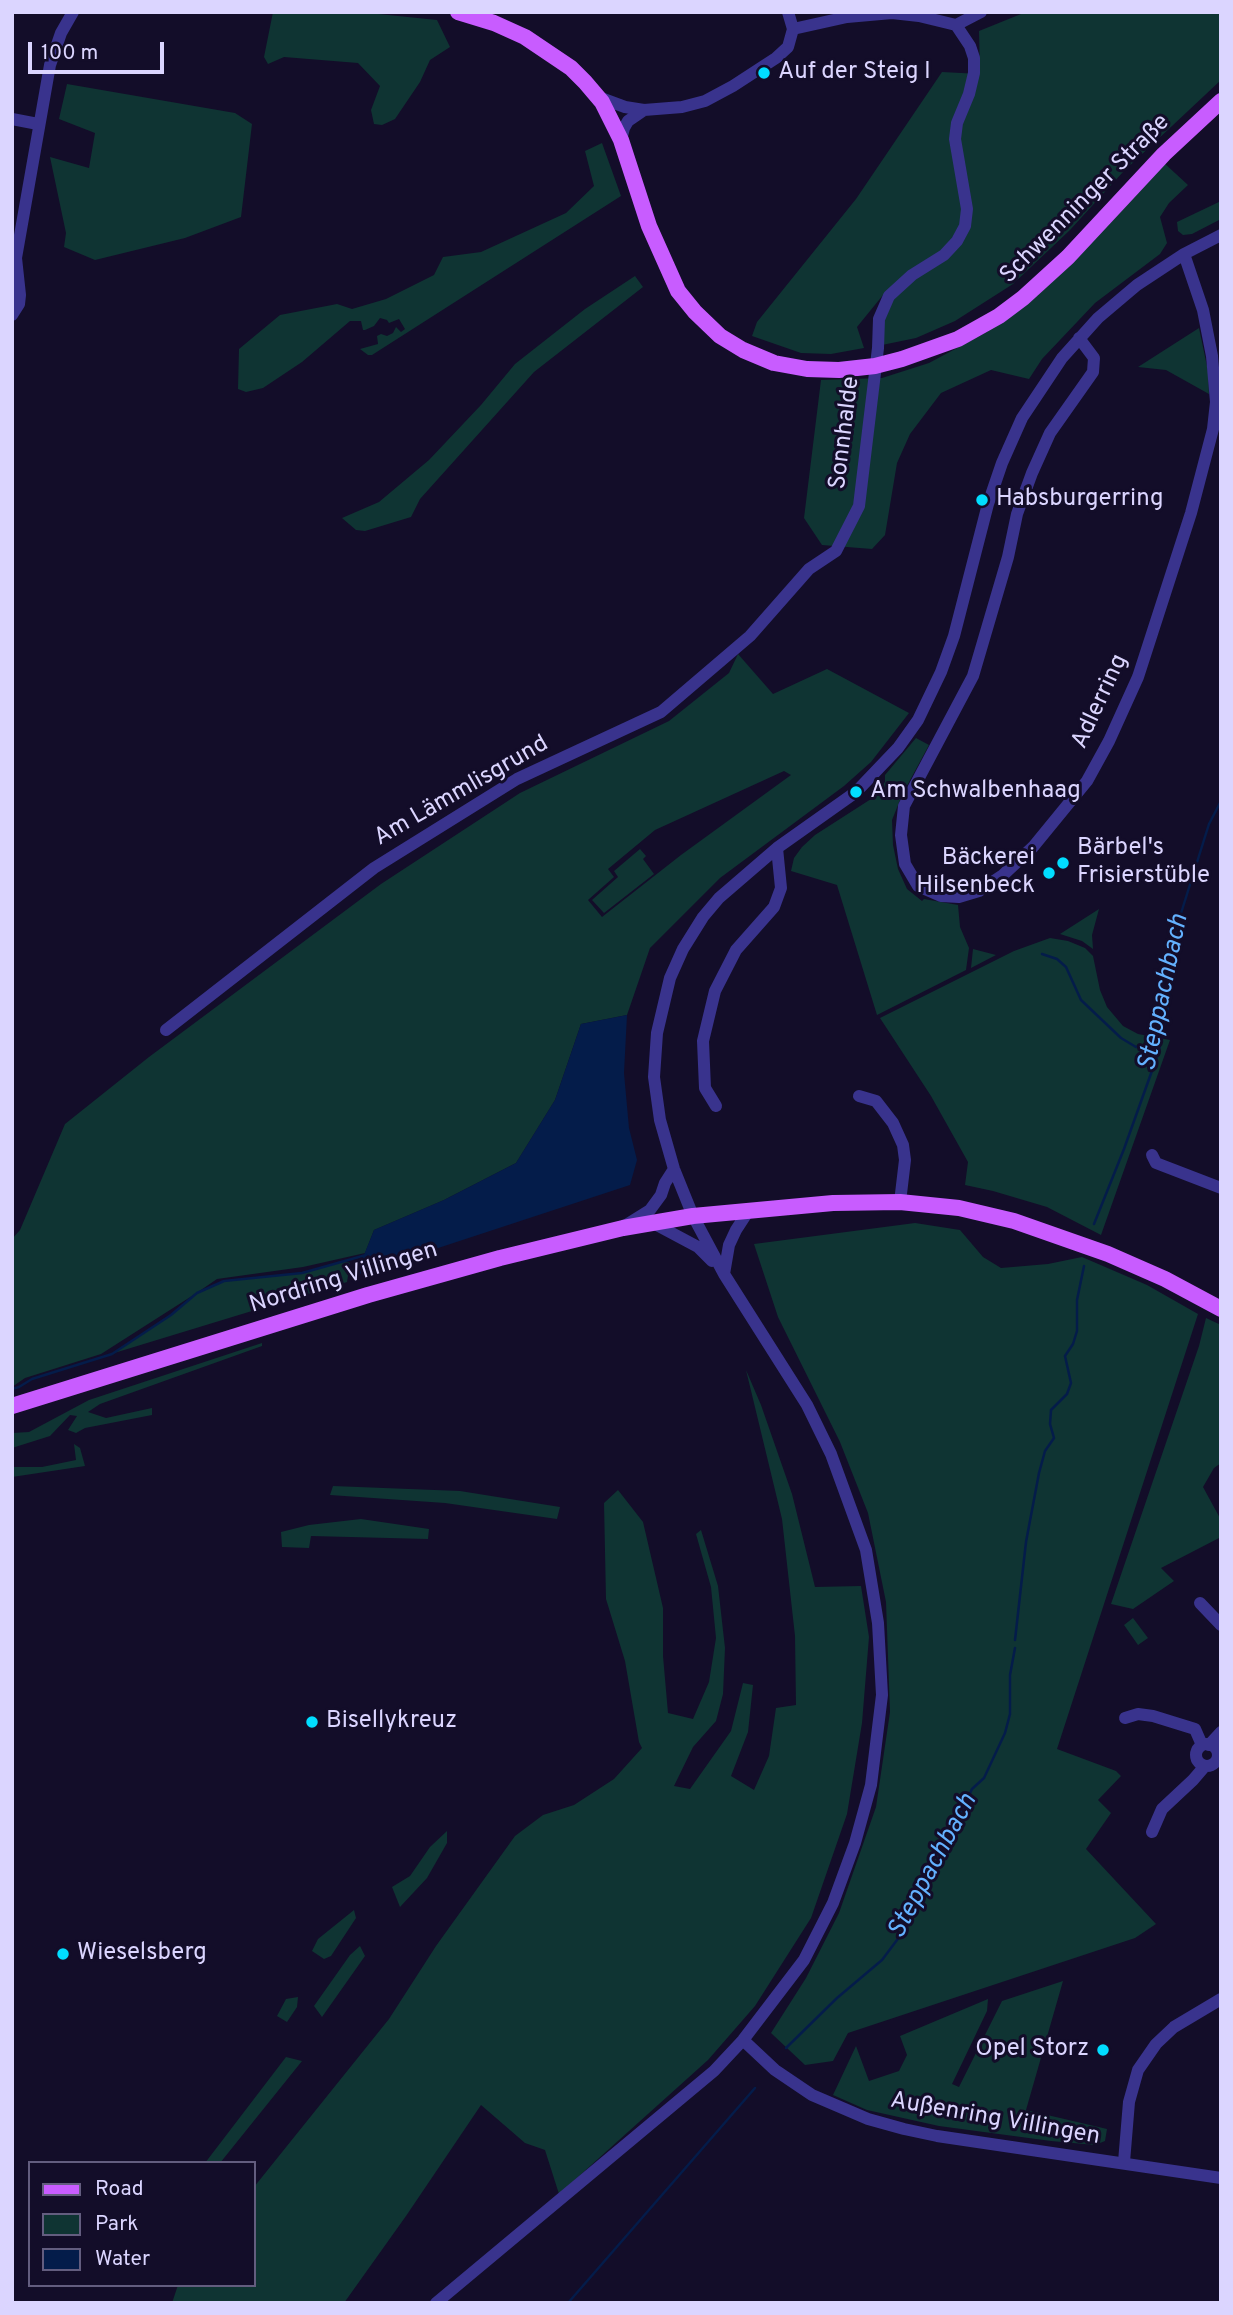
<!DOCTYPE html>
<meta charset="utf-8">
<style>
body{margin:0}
#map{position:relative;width:1233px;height:2315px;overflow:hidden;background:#130d29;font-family:Overpass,sans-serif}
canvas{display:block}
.frame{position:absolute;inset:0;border:14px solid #dbd5ff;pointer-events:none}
.legend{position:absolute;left:28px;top:2161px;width:228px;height:126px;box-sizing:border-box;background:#130d29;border:2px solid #635d7f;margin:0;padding:9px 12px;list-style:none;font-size:21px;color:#dbd5ff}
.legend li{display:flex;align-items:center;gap:14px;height:35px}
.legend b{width:35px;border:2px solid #635d7f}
.scale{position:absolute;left:28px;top:42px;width:136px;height:32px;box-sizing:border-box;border:4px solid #dbd5ff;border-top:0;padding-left:9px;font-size:21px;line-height:24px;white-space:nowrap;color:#dbd5ff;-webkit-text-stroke:5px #130d29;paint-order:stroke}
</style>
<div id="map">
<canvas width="1233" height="2315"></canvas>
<div class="frame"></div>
<ul class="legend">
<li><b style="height:9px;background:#c85cff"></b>Road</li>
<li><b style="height:19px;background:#0f3433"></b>Park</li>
<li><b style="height:19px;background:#041c4a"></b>Water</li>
</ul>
<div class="scale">100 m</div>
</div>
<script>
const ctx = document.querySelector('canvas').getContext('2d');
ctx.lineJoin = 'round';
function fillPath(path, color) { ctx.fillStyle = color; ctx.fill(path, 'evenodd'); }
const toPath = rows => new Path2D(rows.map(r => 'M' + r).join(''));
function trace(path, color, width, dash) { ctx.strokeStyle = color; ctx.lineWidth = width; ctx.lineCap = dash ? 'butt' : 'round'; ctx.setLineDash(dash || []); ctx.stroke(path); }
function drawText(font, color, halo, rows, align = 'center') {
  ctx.font = font + ' Overpass,sans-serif'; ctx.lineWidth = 6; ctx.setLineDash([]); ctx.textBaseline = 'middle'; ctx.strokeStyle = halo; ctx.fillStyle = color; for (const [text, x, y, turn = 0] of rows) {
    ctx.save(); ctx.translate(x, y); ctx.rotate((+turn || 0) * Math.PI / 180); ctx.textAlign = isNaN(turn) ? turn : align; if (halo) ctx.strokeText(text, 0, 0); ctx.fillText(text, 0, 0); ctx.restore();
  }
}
fillPath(toPath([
 [273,12,359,12,437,20,450,47,430,60,420,82,395,119,382,125,374,124,371,110,380,86,358,63,284,57,268,64,264,57],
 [1026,12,1221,12,1221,80,1123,172,1070,230,1013,284,955,321,916,338,882,345,882,321,890,301,883,295,857,327,864,348,831,354,801,353,752,336,757,322,856,199,942,72,980,74,979,31],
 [67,84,235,113,252,124,241,217,185,238,95,260,64,247,66,233,50,157,89,168,95,133,59,119],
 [602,143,621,196,372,355,368,355,360,349,378,344,377,336,381,334,387,336,393,333,396,327,401,332,405,329,399,319,389,323,387,320,380,318,374,326,365,330,363,330,361,321,350,321,302,362,263,388,246,392,238,389,239,349,280,315,337,304,352,309,386,299,434,275,443,257,481,252,566,213,594,186,585,151],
 [1163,162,1188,185,1169,203,1160,217,1167,243,1160,254,1095,303,1042,359,1029,379,991,370,941,393,910,434,897,463,885,535,872,549,822,545,804,518,821,380,882,378,929,363,987,332],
 [1221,201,1221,219,1192,234,1183,235,1178,231,1177,222],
 [635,276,643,287,534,372,420,499,411,517,365,531,356,530,342,518,379,502,429,460,481,405,515,364,585,309],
 [1199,328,1208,371,1209,394,1166,370,1138,367],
 [738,654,773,694,827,669,909,713,871,762,844,786,720,878,650,948,627,1015,581,1024,555,1100,516,1163,444,1200,374,1230,365,1253,303,1267,217,1279,198,1292,224,1281,302,1273,345,1261,350,1263,347,1282,111,1354,171,1315,195,1294,101,1354,25,1378,12,1387,12,1239,20,1230,65,1124,149,1057,381,884,520,793,669,721,729,673],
 [784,771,791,775,681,855,602,917,588,900,614,877,608,869,655,830],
 [916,738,929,745,902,795,892,820,893,845,898,869,907,889,922,901,924,899,958,905,960,927,969,948,966,970,877,1015,837,885,791,871,794,858,802,847,815,835,871,799,885,782,885,775],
 [640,849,646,856,643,859,654,874,604,913,592,900,618,877,614,871],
 [1099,909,1092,935,1093,949,1082,941,1060,934],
 [1050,938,1068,941,1085,948,1093,956,1100,990,1107,1007,1123,1026,1138,1034,1170,1040,1101,1235,1047,1207,993,1191,965,1185,968,1162,931,1096,880,1018,1014,951],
 [973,949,996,955,971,968],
 [915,1223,960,1230,983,1257,1001,1268,1048,1264,1082,1257,1147,1285,1198,1314,1057,1749,1116,1771,1121,1776,1098,1800,1111,1813,1086,1849,1156,1924,1135,1938,848,2033,833,2061,805,2065,771,2033,806,1978,839,1913,876,1807,890,1712,886,1602,868,1513,840,1442,778,1317,754,1244],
 [1206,1318,1221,1325,1221,1463,1214,1468,1203,1487,1221,1520,1221,1537,1161,1568,1174,1581,1133,1609,1111,1604,1199,1346],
 [262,1343,262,1346,100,1404,88,1412,106,1418,152,1408,152,1415,85,1428,76,1433,68,1430,77,1416,70,1415,50,1436,12,1448,12,1433,29,1432,89,1400],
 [746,1370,761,1405,792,1494,815,1587,861,1586,869,1637,862,1723,847,1814,811,1918,755,2006,708,2060,559,2194,545,2150,525,2143,481,2105,406,2216,344,2303,172,2303,178,2285,254,2285,254,2187,389,2019,436,1946,515,1836,543,1815,574,1805,614,1779,642,1748,639,1742,625,1661,606,1599,604,1503,618,1490,643,1522,663,1608,663,1656,668,1713,693,1719,709,1682,716,1638,711,1587,696,1534,701,1530,718,1586,725,1648,723,1694,716,1721,693,1747,674,1786,690,1789,731,1731,743,1683,753,1685,748,1732,731,1776,754,1790,769,1756,776,1708,796,1705,795,1636,782,1519],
 [74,1444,80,1448,85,1466,12,1477,12,1467,42,1467,76,1460],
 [333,1486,460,1491,560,1507,557,1519,445,1503,330,1495],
 [361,1519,429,1529,428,1539,311,1536,309,1548,282,1547,281,1532,309,1525],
 [1133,1618,1148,1638,1138,1645,1124,1625],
 [447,1831,447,1843,427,1878,400,1907,392,1887,410,1876,430,1847],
 [354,1910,356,1918,331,1956,324,1959,312,1951,318,1939],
 [360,1946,365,1956,322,2017,314,2006,350,1955],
 [1063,1981,1026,2110,1107,2129,1105,2141,1095,2145,1051,2141,939,2126,867,2110,833,2095,856,2046,869,2081,899,2071,907,2055,900,2036,988,1999,987,2011,952,2084,959,2087,1002,2001],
 [298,1997,297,2007,287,2022,277,2016,286,1999],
 [286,2057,302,2061,220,2163,205,2163]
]), '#0f3433');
fillPath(toPath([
 [627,1015,624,1073,629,1128,637,1160,630,1185,356,1275,374,1230,444,1200,516,1163,555,1100,581,1024]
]), '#041c4a');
trace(toPath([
 [1042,954,1057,959,1066,967,1081,1000,1121,1038,1136,1047,1160,1042],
 [1094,1224,1124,1149,1158,1054,1167,1016,1177,926,1209,824,1221,801],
 [12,1389,19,1387,32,1379,112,1354,171,1315,197,1293,224,1281,302,1273,366,1255],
 [1015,1640,1026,1542,1039,1473,1045,1451,1054,1438,1050,1424,1051,1410,1067,1394,1071,1383,1065,1356,1073,1344,1077,1331,1077,1300,1084,1266],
 [786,2048,837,1998,882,1960,906,1928,972,1789,984,1778,1005,1733,1010,1714,1010,1675,1015,1648],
 [568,2303,755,2088]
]), '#041c4a', 2.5);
trace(toPath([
 [956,25,981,12],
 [598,97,625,107,644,110,682,107,705,101,733,86,776,58,788,47,793,29,788,12],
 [12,119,38,124],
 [621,140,624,128,628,121,644,110],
 [12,267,16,258,50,65,61,33,73,12],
 [12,315,19,304,20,295,16,258],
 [1079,338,1094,358,1093,372,1050,433,1032,473,1017,514,1008,557,973,676,904,806,901,835,905,864,918,886,941,896,959,897,979,891,1003,875,1033,847,1087,781,1109,741,1138,677,1191,513,1213,429,1216,402,1212,356,1203,310,1184,254],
 [166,1030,374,868,517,779,661,712,750,636,809,569,836,551,859,506,878,348,879,319,889,296,912,275,944,255,957,241,965,226,967,209,955,139,957,123,969,94,974,73,974,58,970,46,956,25,919,16,892,13,847,17,793,29],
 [859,1096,876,1101,893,1123,903,1145,905,1160,900,1202],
 [716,1106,705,1088,703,1041,715,991,736,950,774,907,781,888,777,848],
 [1152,1155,1156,1163,1221,1188],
 [653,1223,698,1247,712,1261],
 [626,1225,650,1210,661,1195,665,1183,674,1169],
 [724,1274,729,1245,736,1230,749,1210],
 [1200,1603,1221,1625],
 [1125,1718,1138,1714,1153,1716,1195,1729,1202,1745],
 '1196 1755a11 11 0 1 1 22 0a11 11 0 1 1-22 0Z',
 [1209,1745,1221,1732],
 [1152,1832,1162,1809,1193,1780,1205,1766],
 [743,2040,775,2070,812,2095,868,2119,904,2129,937,2136,1221,2178],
 [1124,2162,1129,2102,1138,2070,1156,2044,1174,2027,1221,1999],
 [436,2303,714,2071,743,2040,804,1960,833,1903,855,1843,871,1785,882,1695,878,1623,866,1550,831,1454,807,1405,724,1274,693,1216,674,1169,660,1120,654,1077,657,1033,670,978,683,949,703,917,719,898,777,848,856,792,898,748,918,720,941,672,954,636,988,504,1002,463,1022,418,1062,358,1098,318,1137,285,1184,254,1221,235]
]), '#39338d', 12);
trace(toPath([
 [458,12,494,23,525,37,571,68,585,82,602,102,621,140,649,226,678,291,695,312,720,336,743,350,774,363,807,369,839,370,875,366,902,359,958,339,999,316,1023,298,1068,257,1164,154,1221,101],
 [12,1406,368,1295,500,1258,623,1228,693,1216,833,1203,900,1202,959,1208,1014,1221,1108,1254,1165,1279,1221,1309]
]), '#c85cff', 16);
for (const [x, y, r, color] of [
 [764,73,7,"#01ddff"],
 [982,500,7,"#01ddff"],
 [856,792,7,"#01ddff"],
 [1063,863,7,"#01ddff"],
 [1049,873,7,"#01ddff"],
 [312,1722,7,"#01ddff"],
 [63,1954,7,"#01ddff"],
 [1103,2050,7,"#01ddff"]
]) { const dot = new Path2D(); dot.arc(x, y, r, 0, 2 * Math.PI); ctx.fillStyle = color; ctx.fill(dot); trace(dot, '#130d29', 2.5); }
drawText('24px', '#dbd5ff', '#130d29', [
 ["Auf der Steig I",778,73],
 ["Habsburgerring",996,500],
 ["Am Schwalbenhaag",870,792],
 ["Bärbel's",1077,849],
 ["Frisierstüble",1077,877],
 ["Bäckerei",1035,859,"right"],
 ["Hilsenbeck",1035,887,"right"],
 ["Bisellykreuz",326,1722],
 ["Wieselsberg",77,1954],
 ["Opel Storz",1089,2050,"right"]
], 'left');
drawText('24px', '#dbd5ff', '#130d29', [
 ["Schwenninger Straße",1086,200,-45],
 ["Sonnhalde",846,433,-83],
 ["Adlerring",1101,702,-65],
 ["Am Lämmlisgrund",462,792,-30],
 ["Nordring Villingen",344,1279,-17],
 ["Außenring Villingen",995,2120,10]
]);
drawText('italic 26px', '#63b1ff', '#130d29', [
 ["Steppachbach",1165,993,-78],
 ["Steppachbach",934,1867,-62]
]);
</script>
